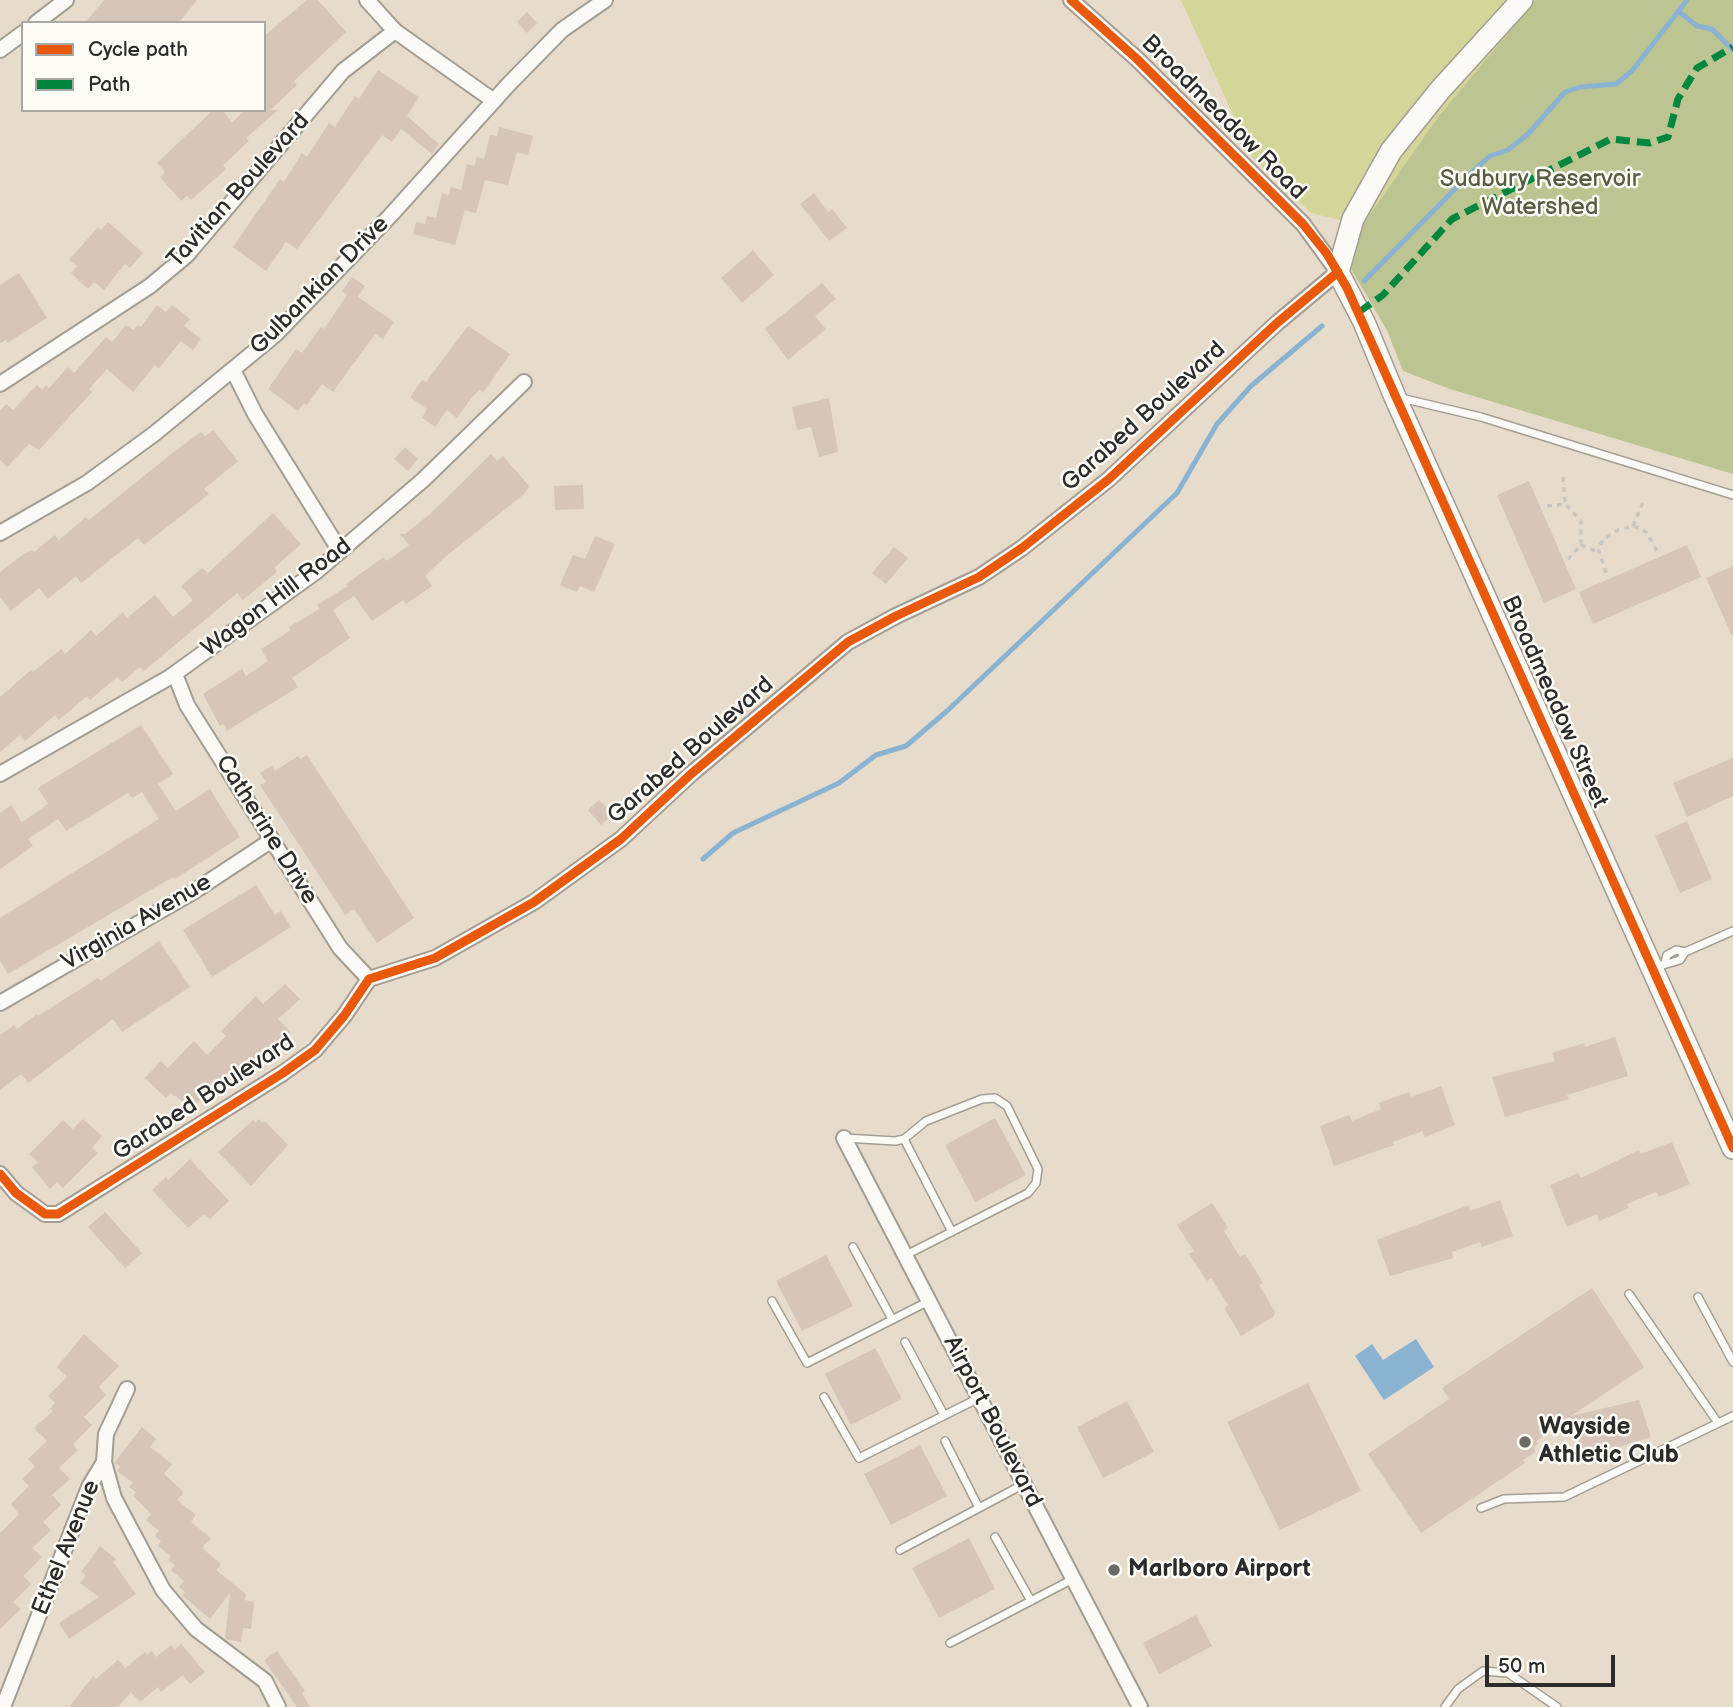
<!DOCTYPE html>
<style>
body{margin:0}
#map{position:relative;width:1733px;height:1707px;overflow:hidden;background:#e7dccb;font-family:"Balsamiq Sans",sans-serif}
canvas{display:block}
.legend{position:absolute;left:21px;top:21px;width:245px;height:91px;box-sizing:border-box;background:#fdfcf7;border:2px solid #a9a8a5;margin:0;padding:9px 12px;list-style:none;font-size:21px;color:#2b2b2b}
.legend li{display:flex;align-items:center;gap:14px;height:35px}
.legend b{width:35px;border:2px solid #a9a8a5}
.scale{position:absolute;left:1485px;top:1655px;width:130px;height:32px;box-sizing:border-box;border:4px solid #2b2b2b;border-top:0;padding-left:9px;font-size:21px;line-height:24px;white-space:nowrap;color:#2b2b2b;-webkit-text-stroke:5px #fdfcf7;paint-order:stroke}
</style>
<div id="map">
<canvas width="1733" height="1707"></canvas>
<ul class="legend">
<li><b style="height:9px;background:#e8590c"></b>Cycle path</li>
<li><b style="height:9px;background:#00873e"></b>Path</li>
</ul>
<div class="scale">50 m</div>
</div>
<script>
const ctx = document.querySelector('canvas').getContext('2d');
ctx.lineJoin = 'round';
function fillPath(path, color) { ctx.fillStyle = color; ctx.fill(path, 'evenodd'); }
const toPath = rows => new Path2D(rows.map(r => 'M' + r).join(''));
function trace(path, color, width, dash) { ctx.strokeStyle = color; ctx.lineWidth = width; ctx.lineCap = dash ? 'butt' : 'round'; ctx.setLineDash(dash || []); ctx.stroke(path); }
function drawText(font, color, halo, rows, align = 'center') {
  ctx.font = font + ' "Balsamiq Sans",sans-serif'; ctx.lineWidth = 5; ctx.setLineDash([]); ctx.textBaseline = 'middle'; ctx.strokeStyle = halo; ctx.fillStyle = color; for (const [text, x, y, turn = 0] of rows) {
    ctx.save(); ctx.translate(x, y); ctx.rotate((+turn || 0) * Math.PI / 180); ctx.textAlign = isNaN(turn) ? turn : align; if (halo) ctx.strokeText(text, 0, 0); ctx.fillText(text, 0, 0); ctx.restore();
  }
}
fillPath(toPath([
 [1181,0,1733,0,1408,369,1340,220,1311,213,1252,157]
]), '#d3d599');
fillPath(toPath([
 [1536,0,1733,0,1733,474,1450,389,1403,371,1387,330,1351,269,1360,229,1439,116]
]), '#bcc591');
fillPath(toPath([
 [1416,1339,1434,1367,1384,1400,1355,1356,1372,1344,1383,1360]
]), '#89b3d1');
trace(toPath([
 [1678,11,1697,26,1712,29,1733,50],
 [1364,281,1471,173,1490,156,1508,150,1528,134,1565,92,1580,87,1616,84,1632,71,1687,0],
 [703,859,733,833,839,783,876,755,906,746,947,711,1177,493,1217,424,1251,386,1322,326]
]), '#89b3d1', 5);
fillPath(toPath([
 [104,0,197,0,179,23,85,23],
 [307,0,318,0,346,32,294,81,297,85,270,110,278,110,246,138,249,141,223,165,226,169,191,200,187,196,181,201,160,177,165,172,157,163,213,110,222,110,232,122,246,110,264,110,264,36],
 [527,12,537,23,527,33,517,22],
 [378,70,419,97,407,116,439,144,432,154,401,129,392,142,382,135,297,249,286,242,266,271,233,247,280,179,284,182,302,153,307,157,329,123,335,127,355,96,359,99],
 [499,127,533,136,528,155,517,152,508,185,485,180,476,213,465,210,455,245,413,234,416,222,425,224,427,216,436,218,442,193,449,195,451,187,461,190,467,164,474,166,477,157,484,159,490,135,497,136],
 [814,193,828,212,832,209,847,228,829,241,800,204],
 [108,222,143,253,130,268,125,264,104,290,94,282,88,289,71,273,77,266,69,260,98,227,101,230],
 [753,250,774,275,742,303,721,278],
 [19,273,47,318,7,343,6,340,0,343,0,285],
 [352,277,365,286,358,297,394,322,383,339,375,334,333,392,322,384,307,405,304,403,298,411,268,389,296,349,302,353,321,327,324,329,347,295,342,291],
 [822,283,836,299,815,316,826,329,788,360,765,329],
 [157,305,166,312,172,305,190,319,184,326,201,339,193,350,181,341,159,368,155,365,133,392,107,369,89,389,92,392,39,450,29,444,7,467,0,460,0,411,6,404,13,410,37,385,42,390,46,385,49,388,68,367,74,373,106,337,112,342,126,325,133,330,138,325,141,327],
 [468,326,510,354,483,393,480,390,472,397,457,418,447,410,435,427,422,418,427,409,410,397,422,380,426,382],
 [829,398,838,452,819,457,811,427,797,430,792,407],
 [213,430,238,461,204,489,209,494,144,545,138,538,81,583,76,576,48,599,39,588,11,611,0,597,0,572,25,553,32,550,34,552,55,535,59,540,86,517,89,520,175,451,201,432,205,436],
 [405,447,418,459,408,471,394,459],
 [491,454,497,461,503,456,529,486,524,494,445,557,425,576,432,586,406,604,403,600,372,621,354,596,333,610,350,638,292,678,298,687,227,731,223,724,220,726,203,694,242,669,246,676,268,661,261,649,291,630,289,627,319,609,317,605,348,586,346,584,384,557,387,561,409,545,400,534,405,534,430,514],
 [1529,481,1576,589,1544,603,1497,495],
 [583,485,584,509,555,510,554,486],
 [273,513,301,544,274,568,277,572,243,600,237,593,144,671,140,667,122,682,117,677,90,700,87,696,59,720,55,715,25,741,20,735,0,752,0,697,31,670,33,672,61,649,65,654,91,630,96,636,123,612,127,618,155,595,173,617,193,600,181,586,202,568,208,573],
 [595,536,615,544,594,592,580,586,577,592,560,585,573,555,585,559],
 [1687,545,1701,577,1593,624,1579,592],
 [894,547,908,558,886,584,872,573],
 [1733,566,1733,638,1706,578],
 [141,725,173,774,158,784,176,811,210,789,240,837,175,879,173,877,8,974,0,961,0,918,159,819,142,792,132,798,128,793,66,831,58,819,28,839,33,846,0,869,0,813,11,805,22,822,48,804,38,788],
 [307,755,414,918,377,943,354,909,345,915,260,785,266,782,260,773,272,766,275,771,298,756,300,759],
 [1733,758,1733,796,1687,817,1673,783],
 [599,800,613,815,601,825,588,810],
 [1687,821,1712,879,1680,893,1655,836],
 [256,885,275,915,281,911,291,927,212,977,183,930],
 [159,941,190,987,122,1032,113,1019,28,1083,21,1074,0,1090,0,1035,14,1025,17,1029,37,1014,38,1016,98,978,100,981],
 [285,984,300,999,278,1019,291,1032,256,1067,250,1061,224,1087,218,1082,192,1108,171,1093,166,1098,145,1078,161,1061,168,1068,194,1041,207,1055,226,1036,221,1031,256,996,263,1004],
 [1615,1037,1628,1076,1567,1095,1569,1099,1505,1117,1492,1077,1555,1061,1552,1053,1584,1043,1585,1047],
 [1441,1086,1455,1125,1425,1137,1422,1131,1393,1142,1394,1145,1334,1166,1320,1126,1349,1115,1352,1121,1381,1109,1379,1103,1409,1092,1411,1097],
 [995,1118,1026,1175,975,1202,945,1145],
 [83,1119,102,1136,92,1148,98,1153,63,1188,57,1182,50,1189,32,1167,38,1162,29,1154,63,1120,73,1129],
 [259,1119,263,1123,265,1121,288,1145,251,1186,218,1152,253,1120,256,1123],
 [1672,1142,1690,1184,1659,1197,1656,1192,1627,1204,1629,1208,1599,1221,1597,1214,1567,1227,1550,1185,1578,1173,1581,1178,1639,1150,1641,1154],
 [190,1159,229,1201,210,1219,204,1214,188,1228,152,1190,166,1177,168,1180],
 [1500,1200,1513,1236,1482,1247,1480,1242,1452,1252,1453,1258,1390,1276,1377,1240,1469,1205,1470,1211],
 [1212,1203,1228,1228,1224,1231,1240,1257,1245,1254,1252,1265,1263,1283,1259,1285,1275,1312,1274,1316,1241,1336,1224,1308,1228,1305,1211,1278,1207,1281,1189,1254,1194,1251,1177,1225],
 [105,1212,142,1253,125,1268,88,1227],
 [826,1255,853,1306,802,1331,776,1281],
 [1592,1288,1644,1367,1571,1416,1639,1400,1651,1437,1583,1458,1570,1417,1536,1441,1538,1444,1533,1447,1536,1452,1523,1460,1525,1463,1421,1533,1368,1454,1449,1399,1442,1388],
 [84,1334,119,1366,99,1387,106,1395,84,1417,92,1425,73,1444,78,1450,59,1468,70,1479,52,1495,61,1505,43,1522,51,1530,32,1548,42,1557,23,1576,31,1584,13,1602,21,1609,0,1629,0,1533,19,1514,11,1504,29,1486,22,1479,35,1466,28,1459,47,1441,34,1428,53,1411,50,1409,55,1403,48,1396,67,1377,57,1367],
 [875,1348,902,1399,851,1425,825,1374],
 [1308,1383,1361,1491,1280,1530,1227,1422],
 [1127,1401,1154,1452,1103,1478,1077,1427],
 [142,1427,156,1439,150,1447,172,1464,164,1474,184,1492,177,1500,196,1515,191,1522,211,1538,202,1548,221,1564,216,1570,246,1594,245,1600,254,1602,251,1629,243,1628,241,1642,225,1639,230,1593,210,1619,182,1595,185,1592,179,1587,184,1581,171,1570,175,1565,168,1560,171,1556,158,1546,161,1541,155,1536,159,1531,146,1520,151,1514,133,1496,136,1492,129,1487,133,1483,117,1471,120,1467,114,1463],
 [920,1445,947,1496,891,1525,864,1474],
 [969,1538,995,1589,939,1618,912,1568],
 [100,1546,116,1559,113,1562,136,1594,69,1639,59,1623,99,1597,80,1583,86,1575,81,1572],
 [1196,1615,1212,1646,1159,1674,1143,1643],
 [181,1644,205,1672,190,1684,183,1675,161,1692,158,1687,140,1702,131,1692,118,1707,69,1707,93,1676,96,1679,118,1660,125,1668,145,1652,147,1655,152,1651,156,1657,171,1645,175,1649],
 [277,1651,305,1691,302,1693,310,1707,297,1707,264,1660]
]), '#d6c5b8');
const lane = toPath([
 [1401,398,1481,417,1733,495],
 [1685,952,1733,931],
 [1653,968,1680,960,1685,952,1676,950,1667,955,1665,962],
 [844,1138,895,1141,904,1139,926,1121,982,1099,995,1098,1007,1106,1038,1169,1036,1183,1028,1193,906,1255],
 [904,1139,952,1232],
 [853,1247,892,1319],
 [1629,1294,1718,1423],
 [1698,1297,1733,1362],
 [772,1301,807,1363,929,1301],
 [905,1342,944,1415],
 [824,1397,859,1458,979,1398],
 [945,1441,979,1508],
 [1481,1508,1504,1499,1564,1497,1733,1416],
 [995,1537,1031,1601],
 [900,1550,1024,1484],
 [950,1643,1073,1579],
 [1445,1707,1458,1689,1483,1671,1508,1673,1557,1707]
]);
const street = toPath([
 [367,0,395,31,494,101],
 [36,23,66,0],
 [0,50,23,33],
 [233,370,255,414,340,551],
 [0,384,150,286,187,255,343,71,395,31],
 [0,533,87,483,154,434,276,334,390,216,509,84,562,30,605,0],
 [175,674,187,705,340,948,369,979],
 [0,774,170,677,317,571,423,480,524,382],
 [0,1003,193,892,272,840],
 [844,1138,1140,1707],
 [0,1174,16,1193,45,1214,58,1214,283,1073,315,1050,344,1016,369,979,435,958,534,902,621,839,691,774,848,642,896,616,979,577,1022,548,1109,479,1277,323,1338,272,1303,224,1137,59,1071,0],
 [104,1462,114,1498,163,1590,196,1629,265,1681,278,1707],
 [3,1707,89,1487,104,1462,106,1434,127,1389]
]);
const secondary = toPath([
 [1522,0,1440,90,1391,151,1353,219,1338,272,1364,322,1395,397,1733,1148]
]);
trace(lane, '#a39d93', 10);
trace(street, '#a39d93', 18);
trace(secondary, '#a39d93', 24);
trace(toPath([
 [1563,477,1565,504],
 [1547,506,1565,504,1581,521,1581,545,1568,559],
 [1633,526,1644,500],
 [1581,545,1598,552],
 [1606,573,1598,548,1604,539,1618,530,1633,526,1641,529,1647,533,1658,553]
]), '#c9c7c2', 3.5, [5, 5]);
trace(lane, '#fbfaf7', 7);
trace(street, '#fbfaf7', 14);
trace(secondary, '#fbfaf7', 21);
trace(toPath([
 [1359,312,1383,295,1452,219,1611,139,1650,143,1668,137,1678,99,1697,68,1733,47]
]), '#00873e', 7, [14, 7]);
trace(toPath([
 [1071,0,1137,59,1303,224,1327,254,1347,288,1733,1148],
 [0,1174,16,1193,45,1214,58,1214,283,1073,315,1050,344,1016,369,979,435,958,534,902,621,839,691,774,848,642,896,616,979,577,1022,548,1109,479,1277,323,1338,272]
]), '#e8590c', 9);
for (const [x, y, r, color] of [
 [1525,1442,7,"#6d6963"],
 [1114,1570,7,"#6d6963"]
]) { const dot = new Path2D(); dot.arc(x, y, r, 0, 2 * Math.PI); ctx.fillStyle = color; ctx.fill(dot); trace(dot, '#fdfcf7', 2.5); }
drawText('24px', '#2b2b2b', '#fdfcf7', [
 ["Broadmeadow Road",1223,118,45],
 ["Tavitian Boulevard",239,191,-48],
 ["Gulbankian Drive",320,286,-45],
 ["Garabed Boulevard",1144,417,-42],
 ["Wagon Hill Road",277,598,-37],
 ["Broadmeadow Street",1554,702,66],
 ["Garabed Boulevard",691,751,-41],
 ["Catherine Drive",266,830,58],
 ["Virginia Avenue",137,923,-30],
 ["Garabed Boulevard",204,1098,-33],
 ["Airport Boulevard",992,1422,63],
 ["Ethel Avenue",67,1548,-68]
]);
drawText('24px', '#585c40', '#fdfcf7', [
 ["Sudbury Reservoir",1540,180],
 ["Watershed",1540,208]
]);
drawText('bold 24px', '#2b2b2b', '#fdfcf7', [
 ["Wayside",1539,1428],
 ["Athletic Club",1539,1456],
 ["Marlboro Airport",1128,1570]
], 'left');
</script>
